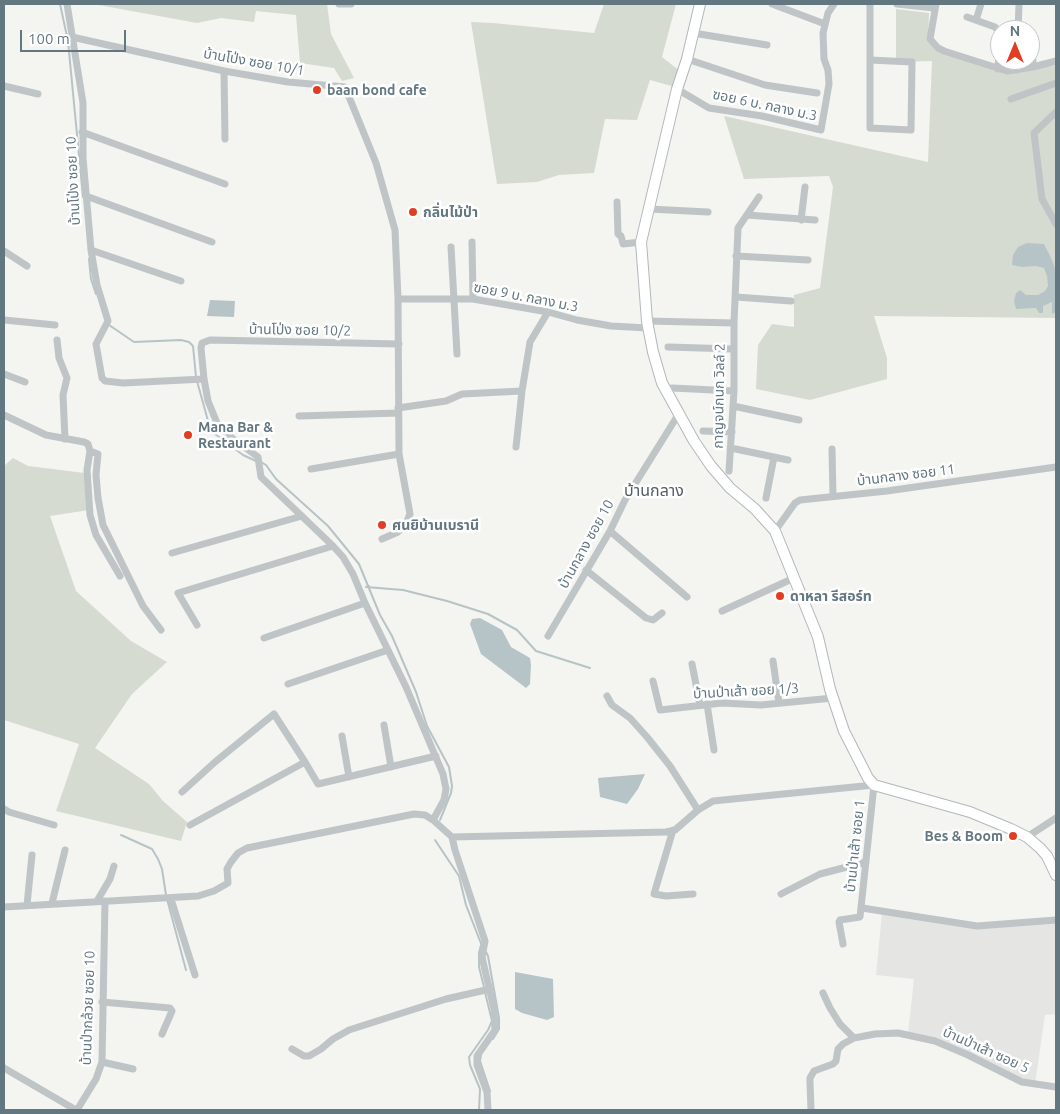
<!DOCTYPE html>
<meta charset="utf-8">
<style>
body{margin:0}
#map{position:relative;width:1060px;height:1114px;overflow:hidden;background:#f4f4f0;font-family:Ubuntu,sans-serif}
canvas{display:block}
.frame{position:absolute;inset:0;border:5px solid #637781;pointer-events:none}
.north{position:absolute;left:990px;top:20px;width:50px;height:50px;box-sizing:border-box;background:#fff;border:1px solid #c1c9cd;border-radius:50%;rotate:0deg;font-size:14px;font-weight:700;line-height:20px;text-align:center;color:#637781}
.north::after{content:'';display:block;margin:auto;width:18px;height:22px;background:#e13d23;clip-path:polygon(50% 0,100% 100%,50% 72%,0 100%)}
.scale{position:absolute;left:20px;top:30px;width:106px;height:22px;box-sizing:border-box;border:2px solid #637781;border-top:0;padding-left:6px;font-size:15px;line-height:18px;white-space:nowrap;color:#637781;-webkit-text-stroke:4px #fff;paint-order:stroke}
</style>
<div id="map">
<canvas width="1060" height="1114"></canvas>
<div class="frame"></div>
<div class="north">N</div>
<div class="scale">100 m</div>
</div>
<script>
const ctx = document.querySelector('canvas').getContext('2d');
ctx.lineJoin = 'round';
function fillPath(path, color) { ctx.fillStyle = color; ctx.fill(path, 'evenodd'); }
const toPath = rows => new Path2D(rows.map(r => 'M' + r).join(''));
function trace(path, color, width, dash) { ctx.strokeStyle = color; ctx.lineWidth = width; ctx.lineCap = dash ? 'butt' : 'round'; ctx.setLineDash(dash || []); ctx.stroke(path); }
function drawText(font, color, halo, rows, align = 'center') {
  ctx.font = font + ' Ubuntu,"Noto Sans Thai",sans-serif'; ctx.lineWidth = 5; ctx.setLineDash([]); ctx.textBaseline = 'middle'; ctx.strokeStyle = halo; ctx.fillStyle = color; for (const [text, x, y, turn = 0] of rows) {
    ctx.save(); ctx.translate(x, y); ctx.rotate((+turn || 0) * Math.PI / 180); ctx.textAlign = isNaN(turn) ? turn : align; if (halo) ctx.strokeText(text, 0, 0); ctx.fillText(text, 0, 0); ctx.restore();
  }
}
fillPath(toPath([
 [882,913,982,928,1056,921,1056,1014,1045,1015,1035,1084,931,1039,908,1033,914,979,876,975]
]), '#e5e5e4');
fillPath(toPath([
 [93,4,327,4,331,34,354,78,342,81,334,68,300,63,296,15,256,11,254,22,221,18,197,23],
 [604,4,676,4,662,57,680,71,675,87,650,80,637,120,605,119,594,173,559,175,537,182,497,184,471,22,493,23,594,33],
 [896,9,929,13,928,39,938,52,1007,72,1056,65,1056,318,874,316,887,358,887,379,810,400,756,389,758,345,772,324,794,327,794,295,820,288,833,187,829,176,744,179,724,116,928,162,932,61,896,62],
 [13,458,28,466,85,473,89,510,50,516,76,591,131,641,167,662,132,694,95,748,149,784,163,801,187,822,181,841,56,811,79,744,4,720,4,466]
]), '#d6dbd1');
fillPath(toPath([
 [1027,243,1044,244,1052,260,1056,271,1056,312,1052,314,1052,302,1043,306,1043,313,1039,313,1036,308,1016,309,1014,301,1016,293,1020,290,1026,295,1038,295,1045,291,1048,286,1047,276,1044,268,1036,266,1022,267,1012,265,1013,255,1018,247],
 [210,300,235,301,234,317,207,316],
 [480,618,502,630,511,647,530,658,531,665,530,684,526,688,481,654,470,624,472,619],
 [645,774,638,789,627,804,600,797,598,778],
 [515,972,553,979,554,1017,547,1020,522,1013,515,1009]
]), '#b6c4c7');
trace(toPath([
 [60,4,68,41,83,197],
 [89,259,91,279,96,294],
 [109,325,134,342,181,340,189,342,193,346,196,377],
 [197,381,210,428,215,434,243,455,256,461],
 [261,462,266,465,276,479,328,526,359,564,380,615,392,636,416,692,427,726,449,767,452,786,451,793,440,820],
 [369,586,366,587,403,590,447,601,488,614,517,630,536,651,590,668],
 [121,835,152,849,158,859,162,869,166,895],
 [435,840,459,876,466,905,482,946],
 [167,899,186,970],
 [481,945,479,953,479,967,484,987],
 [486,952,488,956,499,1018,499,1029,493,1039],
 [481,1055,480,1061,490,1091],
 [479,1110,480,1089,470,1065,469,1057,488,1030,492,1021,485,992]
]), '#b6c4c7', 2);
const secondary = toPath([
 [700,4,687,59,677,89,641,242,647,321,653,352,662,383,694,441,711,466,730,488,755,509,775,531,818,637,830,689,844,731,868,778,874,785,970,812,1011,829,1027,837,1040,848,1047,856,1056,875]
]);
trace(secondary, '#b1b8bb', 12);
trace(toPath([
 [67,4,83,103,83,158,91,250,97,285,108,321,96,344,102,378,105,381,123,383,204,379,201,348,202,343,210,340,399,344],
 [339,4,351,4],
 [772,4,825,24],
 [870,4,870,128,911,130,912,62,870,60],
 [897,4,934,8],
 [936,4,930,39,938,48,944,51,1007,71,1033,67,1056,61],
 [967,17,995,27,1000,33],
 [976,20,981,4],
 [1018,30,1019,5],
 [693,33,767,45],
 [72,37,224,71,288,82,345,87,376,163,395,230,398,299,399,454,410,514,407,521,398,532,382,539],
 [1032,41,1033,67],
 [687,59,765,85,817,93],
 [998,69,1000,34],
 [1017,70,1018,60],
 [224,71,225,139],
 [4,86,38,94],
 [677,89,709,108,762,116,821,130,829,84,828,70,824,59,823,33,828,13,834,4],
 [1011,99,1056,83],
 [1056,112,1034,133,1042,199,1056,224],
 [82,132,225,184],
 [86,196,212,242],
 [617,202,618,234,621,236,623,244,641,242],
 [649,209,708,212],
 [747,215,815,220],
 [801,220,805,187],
 [472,242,473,299],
 [451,247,457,354],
 [91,250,181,281],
 [4,251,27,266],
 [736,256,808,260],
 [736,297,791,301],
 [398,299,473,299,548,312,577,320,611,326,648,328],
 [4,320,55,325],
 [647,321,734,323],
 [57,340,59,358,67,378,63,395,65,439],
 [668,347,733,349],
 [4,374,25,382],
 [204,379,208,401,217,423,228,435,258,457,261,477,333,546,343,557,353,574,365,603,406,687,443,774,446,789,444,800,433,820],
 [672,388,734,391],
 [733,406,799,420],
 [398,408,446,401,462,394,522,391,530,342,548,312],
 [4,415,46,435,84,442,88,444,90,451,98,454,96,475,98,498,103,525,143,606,161,630],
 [299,416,398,413],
 [703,431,732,432],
 [516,447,522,391],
 [731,448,788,460],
 [832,449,833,496],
 [90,451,87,470,90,515,96,535,120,576],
 [311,469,399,454],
 [729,471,734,391,734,323,738,228,759,197],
 [766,498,774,457],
 [610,531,687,597],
 [775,531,795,503,800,500,887,491,1056,467],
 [172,553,302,516],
 [586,570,646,618,653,620,662,613],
 [722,611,794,578],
 [197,625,178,593,333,546],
 [548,636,610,531,625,500,678,415],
 [264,638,365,603],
 [773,661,779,703],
 [692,664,700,705],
 [653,681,660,710,722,703,761,705,833,698],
 [288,684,388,650],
 [607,696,612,705,630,718,647,737,670,766,698,810],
 [707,704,714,750],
 [384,725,391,767],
 [342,736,349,777],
 [182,792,215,762,274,714,305,762],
 [4,809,9,812,54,825],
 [190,825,305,762,318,784,436,756],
 [673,830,654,894,666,896,693,894],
 [452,837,455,850,485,941,482,957,484,966,494,1009,495,1030,477,1056,477,1065,487,1092,488,1110],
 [1027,837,1056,818],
 [781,894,820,874,866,862],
 [171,899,195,975],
 [97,901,110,879,114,866],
 [52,903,65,850],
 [27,905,32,855],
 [4,907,198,896,214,891,228,883,227,869,231,862,238,853,247,848,414,814,425,815,433,820,452,837,666,832,675,830,698,810,713,801,874,785,860,917,840,920,839,922,843,944],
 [862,908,977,926,1056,920],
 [823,993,830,1008,840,1024,854,1038],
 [102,1002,170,1008,172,1011,162,1034],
 [292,1049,304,1056,309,1056,321,1049,333,1039,349,1030,446,999,490,989],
 [102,1062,133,1069],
 [4,1068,76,1110],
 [77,1110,96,1079,102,1062,105,901],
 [811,1110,810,1083,810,1078,814,1071,833,1064,836,1061,838,1049,843,1044,854,1038,875,1034,898,1033,935,1041,968,1055,1022,1082,1056,1087]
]), '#bfc4c6', 7);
trace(secondary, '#fff', 10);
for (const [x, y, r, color] of [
 [317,90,5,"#e13d23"],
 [413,212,5,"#e13d23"],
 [188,435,5,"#e13d23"],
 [382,525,5,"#e13d23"],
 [780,596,5,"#e13d23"],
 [1013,836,5,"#e13d23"]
]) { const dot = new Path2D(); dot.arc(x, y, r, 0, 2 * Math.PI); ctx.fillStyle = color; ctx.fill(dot); trace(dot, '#fff', 2); }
drawText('14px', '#637781', '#fff', [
 ["บ้านโป่ง ซอย 10/1",254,62,10],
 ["ฃอย 6 บ. กลาง ม.3",765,105,12],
 ["บ้านโป่ง ซอย 10",73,181,-93],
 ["ฃอย 9 บ. กลาง ม.3",526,297,11],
 ["บ้านโป่ง ซอย 10/2",300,330,1],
 ["กาญจน์กนก วิลล์ 2",719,396,-89],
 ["บ้านกลาง ซอย 11",906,475,-7],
 ["บ้านกลาง ซอย 10",586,544,-61],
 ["บ้านป่าเส้า ซอย 1/3",746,691,-3],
 ["บ้านป่าเส้า ซอย 1",855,846,-84],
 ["บ้านป่ากล้วย ซอย 10",88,1008,-88],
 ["บ้านป่าเส้า ซอย 5",986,1050,24]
]);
drawText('bold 14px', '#637781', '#fff', [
 ["baan bond cafe",327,90],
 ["กลิ่นไม้ป่า",423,212],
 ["Mana Bar &",198,427],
 ["Restaurant",198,443],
 ["ศนยิบ้านเบรานี",392,525],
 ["ดาหลา รีสอร์ท",790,596],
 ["Bes & Boom",1003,836,"right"]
], 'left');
drawText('16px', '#515f66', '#fff', [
 ["บ้านกลาง",654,491]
]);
</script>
